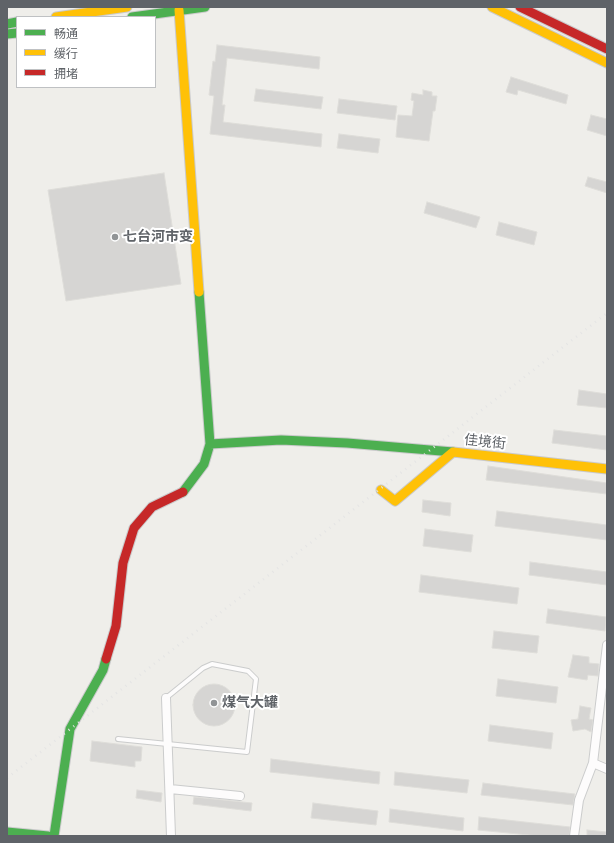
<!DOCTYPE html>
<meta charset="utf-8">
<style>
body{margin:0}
#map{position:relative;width:614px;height:843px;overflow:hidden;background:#efeeea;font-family:Inter,"Noto Sans SC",sans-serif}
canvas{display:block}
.frame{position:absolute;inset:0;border:8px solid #5f6368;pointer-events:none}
.legend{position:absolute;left:16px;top:16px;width:140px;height:72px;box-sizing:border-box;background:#fff;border:1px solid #bfc1c3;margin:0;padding:5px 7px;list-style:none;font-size:12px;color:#5f6368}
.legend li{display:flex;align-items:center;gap:8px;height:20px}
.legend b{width:20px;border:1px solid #bfc1c3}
</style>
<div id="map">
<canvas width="614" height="843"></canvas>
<div class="frame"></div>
<ul class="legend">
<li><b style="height:5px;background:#4caf50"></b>畅通</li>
<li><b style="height:5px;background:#ffc107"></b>缓行</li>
<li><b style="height:5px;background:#c62828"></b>拥堵</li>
</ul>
</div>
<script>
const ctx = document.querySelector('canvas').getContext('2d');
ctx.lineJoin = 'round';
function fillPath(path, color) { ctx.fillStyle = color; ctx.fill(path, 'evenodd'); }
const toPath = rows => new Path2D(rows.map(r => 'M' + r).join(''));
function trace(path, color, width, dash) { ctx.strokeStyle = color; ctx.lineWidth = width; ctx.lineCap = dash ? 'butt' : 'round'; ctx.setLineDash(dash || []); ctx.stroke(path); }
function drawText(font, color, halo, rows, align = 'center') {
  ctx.font = font + ' Inter,"Noto Sans SC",sans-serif'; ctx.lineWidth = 4; ctx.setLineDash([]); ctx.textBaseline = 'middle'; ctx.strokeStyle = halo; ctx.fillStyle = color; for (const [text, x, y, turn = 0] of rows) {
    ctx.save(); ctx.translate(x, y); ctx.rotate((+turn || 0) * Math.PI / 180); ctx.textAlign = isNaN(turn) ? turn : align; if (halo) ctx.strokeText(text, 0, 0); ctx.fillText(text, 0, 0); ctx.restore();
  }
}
const building = toPath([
 [217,45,320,57,319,69,227,58,222,105,225,105,223,122,322,134,321,147,210,134,214,96,209,95,213,61,215,62,217,45],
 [511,77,568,95,566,104,518,90,517,95,506,92,511,77],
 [256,89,323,97,321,109,254,101,256,89],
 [423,90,432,92,432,96,437,96,435,111,433,111,429,141,396,137,398,115,412,116,414,101,411,100,412,93,423,95,423,90],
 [339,99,397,106,395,120,337,113,339,99],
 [591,115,607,119,607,136,587,130,591,115],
 [339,134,380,139,378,153,337,148,339,134],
 [164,173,181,284,66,301,48,190,164,173],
 [588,177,607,182,607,193,585,186,588,177],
 [427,202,480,217,476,228,424,213,427,202],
 [499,222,537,232,534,245,496,235,499,222],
 [579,390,607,394,607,408,577,405,579,390],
 [554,430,607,436,607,450,552,443,554,430],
 [488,466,607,483,607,494,486,480,488,466],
 [423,500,451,503,450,516,422,512,423,500],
 [497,511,607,525,607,540,495,526,497,511],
 [425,529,473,535,471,552,423,546,425,529],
 [530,562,607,572,607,585,529,575,530,562],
 [421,575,519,588,517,604,419,592,421,575],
 [548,609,606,617,605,631,546,623,548,609],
 [494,631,539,636,537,653,492,648,494,631],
 [573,655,589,657,589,663,599,664,598,676,588,675,587,680,568,677,573,655],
 [498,679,558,687,556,703,496,696,498,679],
 '193 705a21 21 0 1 1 42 0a21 21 0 1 1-42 0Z',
 [580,706,591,708,589,719,593,720,591,732,585,729,573,731,571,720,578,719,580,706],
 [490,725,553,733,551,749,488,741,490,725],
 [92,741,142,747,141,761,135,761,135,767,90,761,92,741],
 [271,759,380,772,379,784,270,772,271,759],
 [395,772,469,780,467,793,394,785,395,772],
 [483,783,531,789,575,794,573,805,481,795,483,783],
 [137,790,162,793,161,802,136,798,137,790],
 [194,797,252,803,251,811,193,804,194,797],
 [313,803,378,811,376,825,311,818,313,803],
 [390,809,464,818,463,831,389,822,390,809],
 [479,817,570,827,569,836,539,836,478,830,479,817],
 [587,830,607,832,606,836,587,836,587,830]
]);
fillPath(building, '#d6d5d3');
trace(building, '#deddd9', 1);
const lane = toPath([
 [118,739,247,752,256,679,248,671,212,664,203,668,166,698]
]);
const street = toPath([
 [166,698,171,836],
 [593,763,607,769],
 [170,789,240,796],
 [574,836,579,800,593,763,607,645]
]);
const fast = toPath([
 [132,17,205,7],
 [7,24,17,22],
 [7,34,17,33],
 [210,444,281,440,347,443,453,452],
 [183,492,204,464,210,444,199,292],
 [7,832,48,836],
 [54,836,70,729,103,670,106,659]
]);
const slow = toPath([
 [492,7,607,63],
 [179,10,199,292],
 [56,17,127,7],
 [381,490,395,501,453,452,607,469]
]);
const jam = toPath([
 [520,7,607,49],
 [106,659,116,626,123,563,134,528,152,507,183,492]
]);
trace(lane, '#cbcccc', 6);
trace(street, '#cbcccc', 10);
trace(fast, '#cacacb', 11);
trace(slow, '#cacacb', 11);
trace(jam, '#cacacb', 11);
trace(lane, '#fdfcfc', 4);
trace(street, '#fdfcfc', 8);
trace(fast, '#4caf50', 9);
trace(slow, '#ffc107', 9);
trace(jam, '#c62828', 9);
trace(toPath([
 [7,778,607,313]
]), '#e4e4e4', 2.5, [1, 5]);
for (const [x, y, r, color] of [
 [115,237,4,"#919496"],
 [214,703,4,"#919496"]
]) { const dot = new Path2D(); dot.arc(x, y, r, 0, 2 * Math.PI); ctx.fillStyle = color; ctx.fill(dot); trace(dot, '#fff', 1.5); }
drawText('bold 14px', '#5f6368', '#fff', [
 ["七台河市变",123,237],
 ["煤气大罐",222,703]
], 'left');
drawText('14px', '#5f6368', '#fff', [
 ["佳境街",485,442,6]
]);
</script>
